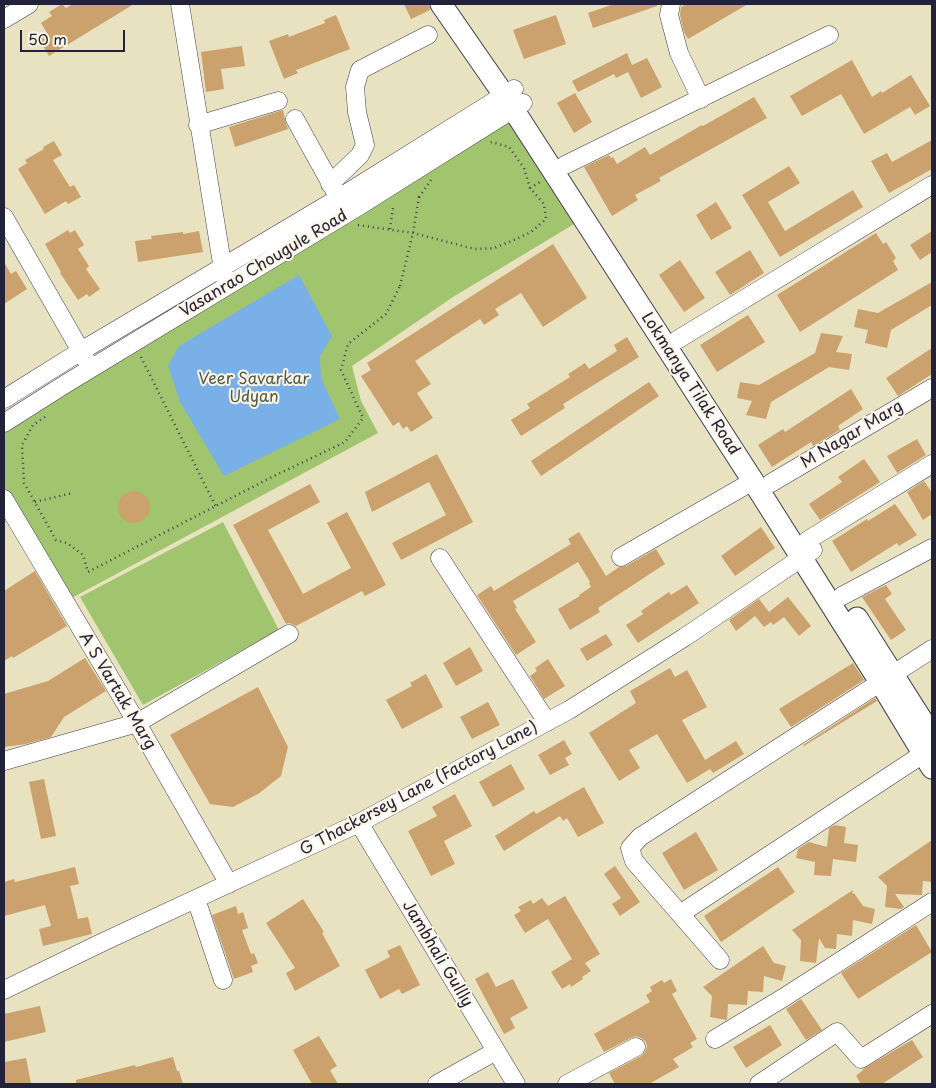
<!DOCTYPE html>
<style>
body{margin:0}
#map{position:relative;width:936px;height:1088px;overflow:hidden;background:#e9e2c0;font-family:"Playpen Sans",sans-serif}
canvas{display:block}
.frame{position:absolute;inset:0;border:5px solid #22223b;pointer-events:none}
.scale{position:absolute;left:20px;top:30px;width:105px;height:22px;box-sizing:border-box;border:2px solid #22223b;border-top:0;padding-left:6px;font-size:15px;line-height:18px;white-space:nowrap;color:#22223b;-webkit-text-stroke:4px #fcf5e5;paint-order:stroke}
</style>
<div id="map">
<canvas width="936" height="1088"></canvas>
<div class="frame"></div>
<div class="scale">50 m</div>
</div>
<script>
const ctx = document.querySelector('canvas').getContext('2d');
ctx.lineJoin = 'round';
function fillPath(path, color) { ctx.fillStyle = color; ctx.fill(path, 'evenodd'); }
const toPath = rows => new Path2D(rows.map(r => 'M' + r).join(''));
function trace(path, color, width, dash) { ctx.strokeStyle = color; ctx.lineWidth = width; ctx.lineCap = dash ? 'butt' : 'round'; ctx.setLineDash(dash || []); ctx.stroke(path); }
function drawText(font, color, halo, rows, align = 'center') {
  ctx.font = font + ' "Playpen Sans",sans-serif'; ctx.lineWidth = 4; ctx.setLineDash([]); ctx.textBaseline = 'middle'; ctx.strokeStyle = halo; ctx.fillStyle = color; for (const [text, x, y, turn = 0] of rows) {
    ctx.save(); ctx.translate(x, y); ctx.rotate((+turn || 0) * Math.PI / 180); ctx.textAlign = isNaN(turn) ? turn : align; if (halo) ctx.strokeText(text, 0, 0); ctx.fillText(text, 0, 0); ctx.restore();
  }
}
fillPath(toPath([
 [508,117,574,224,453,297,352,366,361,401,378,433,68,600,4,489,4,430],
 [223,522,279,630,143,705,80,597]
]), '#a1c46e');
fillPath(toPath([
 [299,275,332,336,320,356,321,378,340,419,224,476,180,402,168,366,179,346]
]), '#79b0e8');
fillPath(toPath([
 [62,4,66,8,73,4,134,4,49,56,38,38,47,33,41,23,52,16,49,12],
 [404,4,429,4,430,10,411,19],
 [614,4,657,4,657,6,593,28,588,13],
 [687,4,748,4,688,39,684,32,680,15,681,7],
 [336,15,350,49,296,70,298,73,284,79,269,41,288,34,289,37,325,23,324,20],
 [556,15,566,44,524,59,513,30],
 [242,46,245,66,221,69,224,89,206,92,201,52],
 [627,53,632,65,647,58,662,87,641,98,628,72,616,78,614,74,578,92,572,81],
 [852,60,872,97,881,91,882,93,911,75,930,106,915,115,910,107,864,134,841,94,802,116,790,96],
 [575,93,592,122,574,133,557,103],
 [754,97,767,118,659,178,661,181,635,195,638,200,612,216,584,167,609,155,611,158,613,157,617,164,645,147,650,155,702,125,703,126],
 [283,110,286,124,288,129,235,147,229,127],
 [932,140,932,169,889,193,871,161,887,153,892,162],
 [54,141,62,155,53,160,70,187,74,185,81,197,68,204,66,201,45,214,18,169,27,163,25,160,44,149,43,147],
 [789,166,800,183,768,202,785,231,853,190,863,207,780,257,742,195],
 [716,202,732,228,711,240,696,215],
 [68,230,70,233,75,230,84,245,78,249,89,266,86,269,100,289,89,297,87,294,78,300,60,273,61,272,45,244],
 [199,231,203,252,138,262,135,241,152,239,151,236,183,232,183,234],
 [932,231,932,252,920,260,910,245],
 [876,233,883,244,886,242,896,258,893,261,898,270,800,332,777,295],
 [553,244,587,298,543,327,521,293,495,309,499,315,484,325,480,319,415,361,431,384,417,393,433,418,411,432,407,426,403,429,399,422,393,426,361,376,371,370,367,363],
 [750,250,764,273,730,295,715,272],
 [680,260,705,298,684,312,659,275],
 [4,262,11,274,16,271,27,289,4,304],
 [932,282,932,305,891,330,887,348,865,343,868,330,854,327,858,309,878,313],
 [748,315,765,342,717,372,700,345],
 [821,333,843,336,836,352,852,354,849,370,829,367,771,402,766,419,746,415,752,401,737,398,740,382,759,385,815,353],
 [627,337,639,357,563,404,565,408,521,436,511,420,530,408,527,404,570,377,568,374,585,363,589,369,617,351,614,345],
 [932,348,932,374,898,396,886,378],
 [649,382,659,396,541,476,531,461],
 [851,389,863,409,838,426,840,430,813,446,811,442,772,467,758,445,783,429,785,432],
 [917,439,926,455,897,473,887,456],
 [437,454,473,522,401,560,392,543,446,515,429,482,372,512,365,492],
 [864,459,880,482,820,520,809,504,842,482,838,477],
 [924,481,932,493,932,514,923,520,907,492],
 [310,484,320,502,268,530,303,594,351,568,327,523,347,512,386,585,365,596,362,591,296,626,289,623,286,624,233,525],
 '118 507a16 16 0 1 1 32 0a16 16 0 1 1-32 0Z',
 [895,504,917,535,899,546,897,543,851,572,832,541,867,519,868,521],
 [761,527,775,548,735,576,721,556],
 [579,532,606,576,619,567,626,566,656,549,665,564,598,608,600,612,570,630,558,609,580,596,579,595,591,587,589,583,590,582,578,562,513,601,517,608,515,609,536,642,516,655,477,595,491,586,494,591,571,544,568,539],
 [35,571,67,626,13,658,12,656,4,661,4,591],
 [687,585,699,603,638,643,626,625,643,614,641,611,669,592,671,595],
 [886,585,892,594,885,599,906,630,891,640,862,597],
 [788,597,811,626,799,636,784,617,773,625,771,622,764,627,755,616,736,631,729,620,759,599,769,612],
 [606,634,613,645,587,661,580,649],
 [470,647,483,671,456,686,443,663],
 [85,658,106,691,64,717,51,737,26,744,4,747,4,694,48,681],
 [548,659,565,686,544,699,530,676,537,671,535,668],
 [853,663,864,680,791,727,779,709],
 [670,668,675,677,687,670,707,707,682,720,705,760,736,741,744,754,713,773,710,769,687,783,657,734,629,750,640,768,619,781,589,733,636,703,630,691],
 [426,674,443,707,402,729,386,700,412,686,410,683],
 [258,687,288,747,281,776,258,794,233,807,210,804,170,735],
 [875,698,877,701,804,746,803,745],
 [488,702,500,725,472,739,460,717],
 [564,740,572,754,565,758,569,765,550,775,538,755],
 [511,764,525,789,493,807,479,782],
 [44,779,56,836,41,839,29,782],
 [584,787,604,823,578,837,567,818,563,821,560,816,504,851,495,836,534,811,536,814],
 [455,794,472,826,444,841,455,864,431,876,408,831,437,816,432,807],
 [835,825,846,827,844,843,858,845,856,862,833,859,831,876,814,875,815,862,796,858,798,849,809,842,827,847,829,828],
 [696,832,718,870,684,890,662,853],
 [932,840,932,882,923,881,922,895,895,894,904,907,901,909,885,907,887,886,878,877],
 [615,866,640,902,620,916,612,904,621,898,604,874],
 [75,867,79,884,70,886,78,919,88,917,92,934,43,946,39,929,51,926,45,905,4,916,4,882,14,879,15,882],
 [778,867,795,892,721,942,704,916],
 [853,890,852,894,854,893,863,906,875,909,872,924,853,920,852,936,837,934,836,949,825,948,819,938,816,963,800,961,801,940,792,930],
 [565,896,600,954,585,963,591,971,582,977,583,979,571,987,570,984,562,989,551,972,572,959,548,919,525,933,514,915,521,911,518,907,531,900,533,904,542,898,548,906],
 [303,899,324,932,322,933,340,966,295,991,286,973,295,968,266,923],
 [236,906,238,914,243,912,248,928,242,930,251,954,254,953,258,963,251,966,253,972,234,979,212,915],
 [916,925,932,952,858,999,841,973],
 [400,945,420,985,402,994,399,989,380,999,365,970,390,957,387,951],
 [763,946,774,963,786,966,782,981,764,976,763,992,748,991,747,1005,728,1004,727,1020,710,1017,712,996,703,987],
 [488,972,496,987,513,979,528,1008,510,1018,515,1028,504,1034,475,979],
 [671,979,677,991,672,994,697,1039,690,1043,693,1047,673,1059,679,1067,649,1084,615,1084,609,1073,641,1056,645,1052,647,1047,646,1042,641,1038,636,1036,631,1038,604,1052,594,1034,650,1002,646,995,652,991,650,987,662,980,664,983],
 [801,999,822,1030,806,1040,786,1009],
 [40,1006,46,1032,4,1042,4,1014],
 [770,1025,782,1045,746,1068,733,1047],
 [319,1036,337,1066,330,1070,338,1084,312,1084,293,1050],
 [912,1040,923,1057,882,1084,861,1084,856,1076,863,1070,863,1069],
 [173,1057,177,1071,179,1071,183,1084,76,1084,76,1080,135,1065,136,1067],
 [26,1058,31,1084,4,1084,4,1062]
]), '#cba16d');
const minor = toPath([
 [180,4,224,276],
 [671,4,669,15,679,53,701,99],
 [4,19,29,4],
 [295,119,336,193],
 [198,125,278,101],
 [565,165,829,35],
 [330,184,360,155,365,145,357,112,355,87,360,70,428,35],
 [4,217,86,360],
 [677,340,932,185],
 [4,399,81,351,339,198,514,89],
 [4,423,67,383,359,206,523,103],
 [771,483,932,388],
 [4,499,137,723,229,884],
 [808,540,932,464],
 [621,557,753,481],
 [440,558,547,722],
 [842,596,932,548],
 [4,761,137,723,289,634],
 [359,823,516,1084],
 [196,899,223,980],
 [680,914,923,754],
 [720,960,634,861,630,848,640,837,932,649],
 [4,990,103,942,359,823,569,710,685,637,813,550],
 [715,1039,783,998,932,902],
 [437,1084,496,1051],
 [567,1084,636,1047],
 [759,1084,837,1032,861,1059,932,1014]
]);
const major = toPath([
 [441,4,504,95,753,481,880,682,932,768],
 [857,618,932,736]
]);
trace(minor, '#403f4f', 19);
trace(major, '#403f4f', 23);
trace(toPath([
 [530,188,540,182],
 [419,197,431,180],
 [358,225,413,233,475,249,494,248,512,241,531,232,546,219,544,204,530,188,524,168,509,147,492,142,489,143],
 [390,229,393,208],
 [141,357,216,507],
 [45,417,33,425,22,445,24,483,56,540,67,543,83,555,88,572,272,477,345,442,363,418,341,370,348,344,386,314,400,286],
 [35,502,72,493]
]), '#403f4f', 2.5, [1, 4]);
trace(minor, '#fff', 18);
trace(major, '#fff', 21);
trace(toPath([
 [400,286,413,233,419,197]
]), '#403f4f', 2.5, [1, 4]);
drawText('16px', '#22223b', '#fcf5e5', [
 ["Vasanrao Chougule Road",264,264,-31],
 ["Lokmanya Tilak Road",690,384,57],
 ["M Nagar Marg",852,435,-31],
 ["A S Vartak Marg",117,691,59],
 ["G Thackersey Lane (Factory Lane)",419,789,-28],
 ["Jambhali Gullly",437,954,59]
]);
drawText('16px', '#4e5b4d', '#fcf5e5', [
 ["Veer Savarkar",254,380],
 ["Udyan",254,398]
]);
</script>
